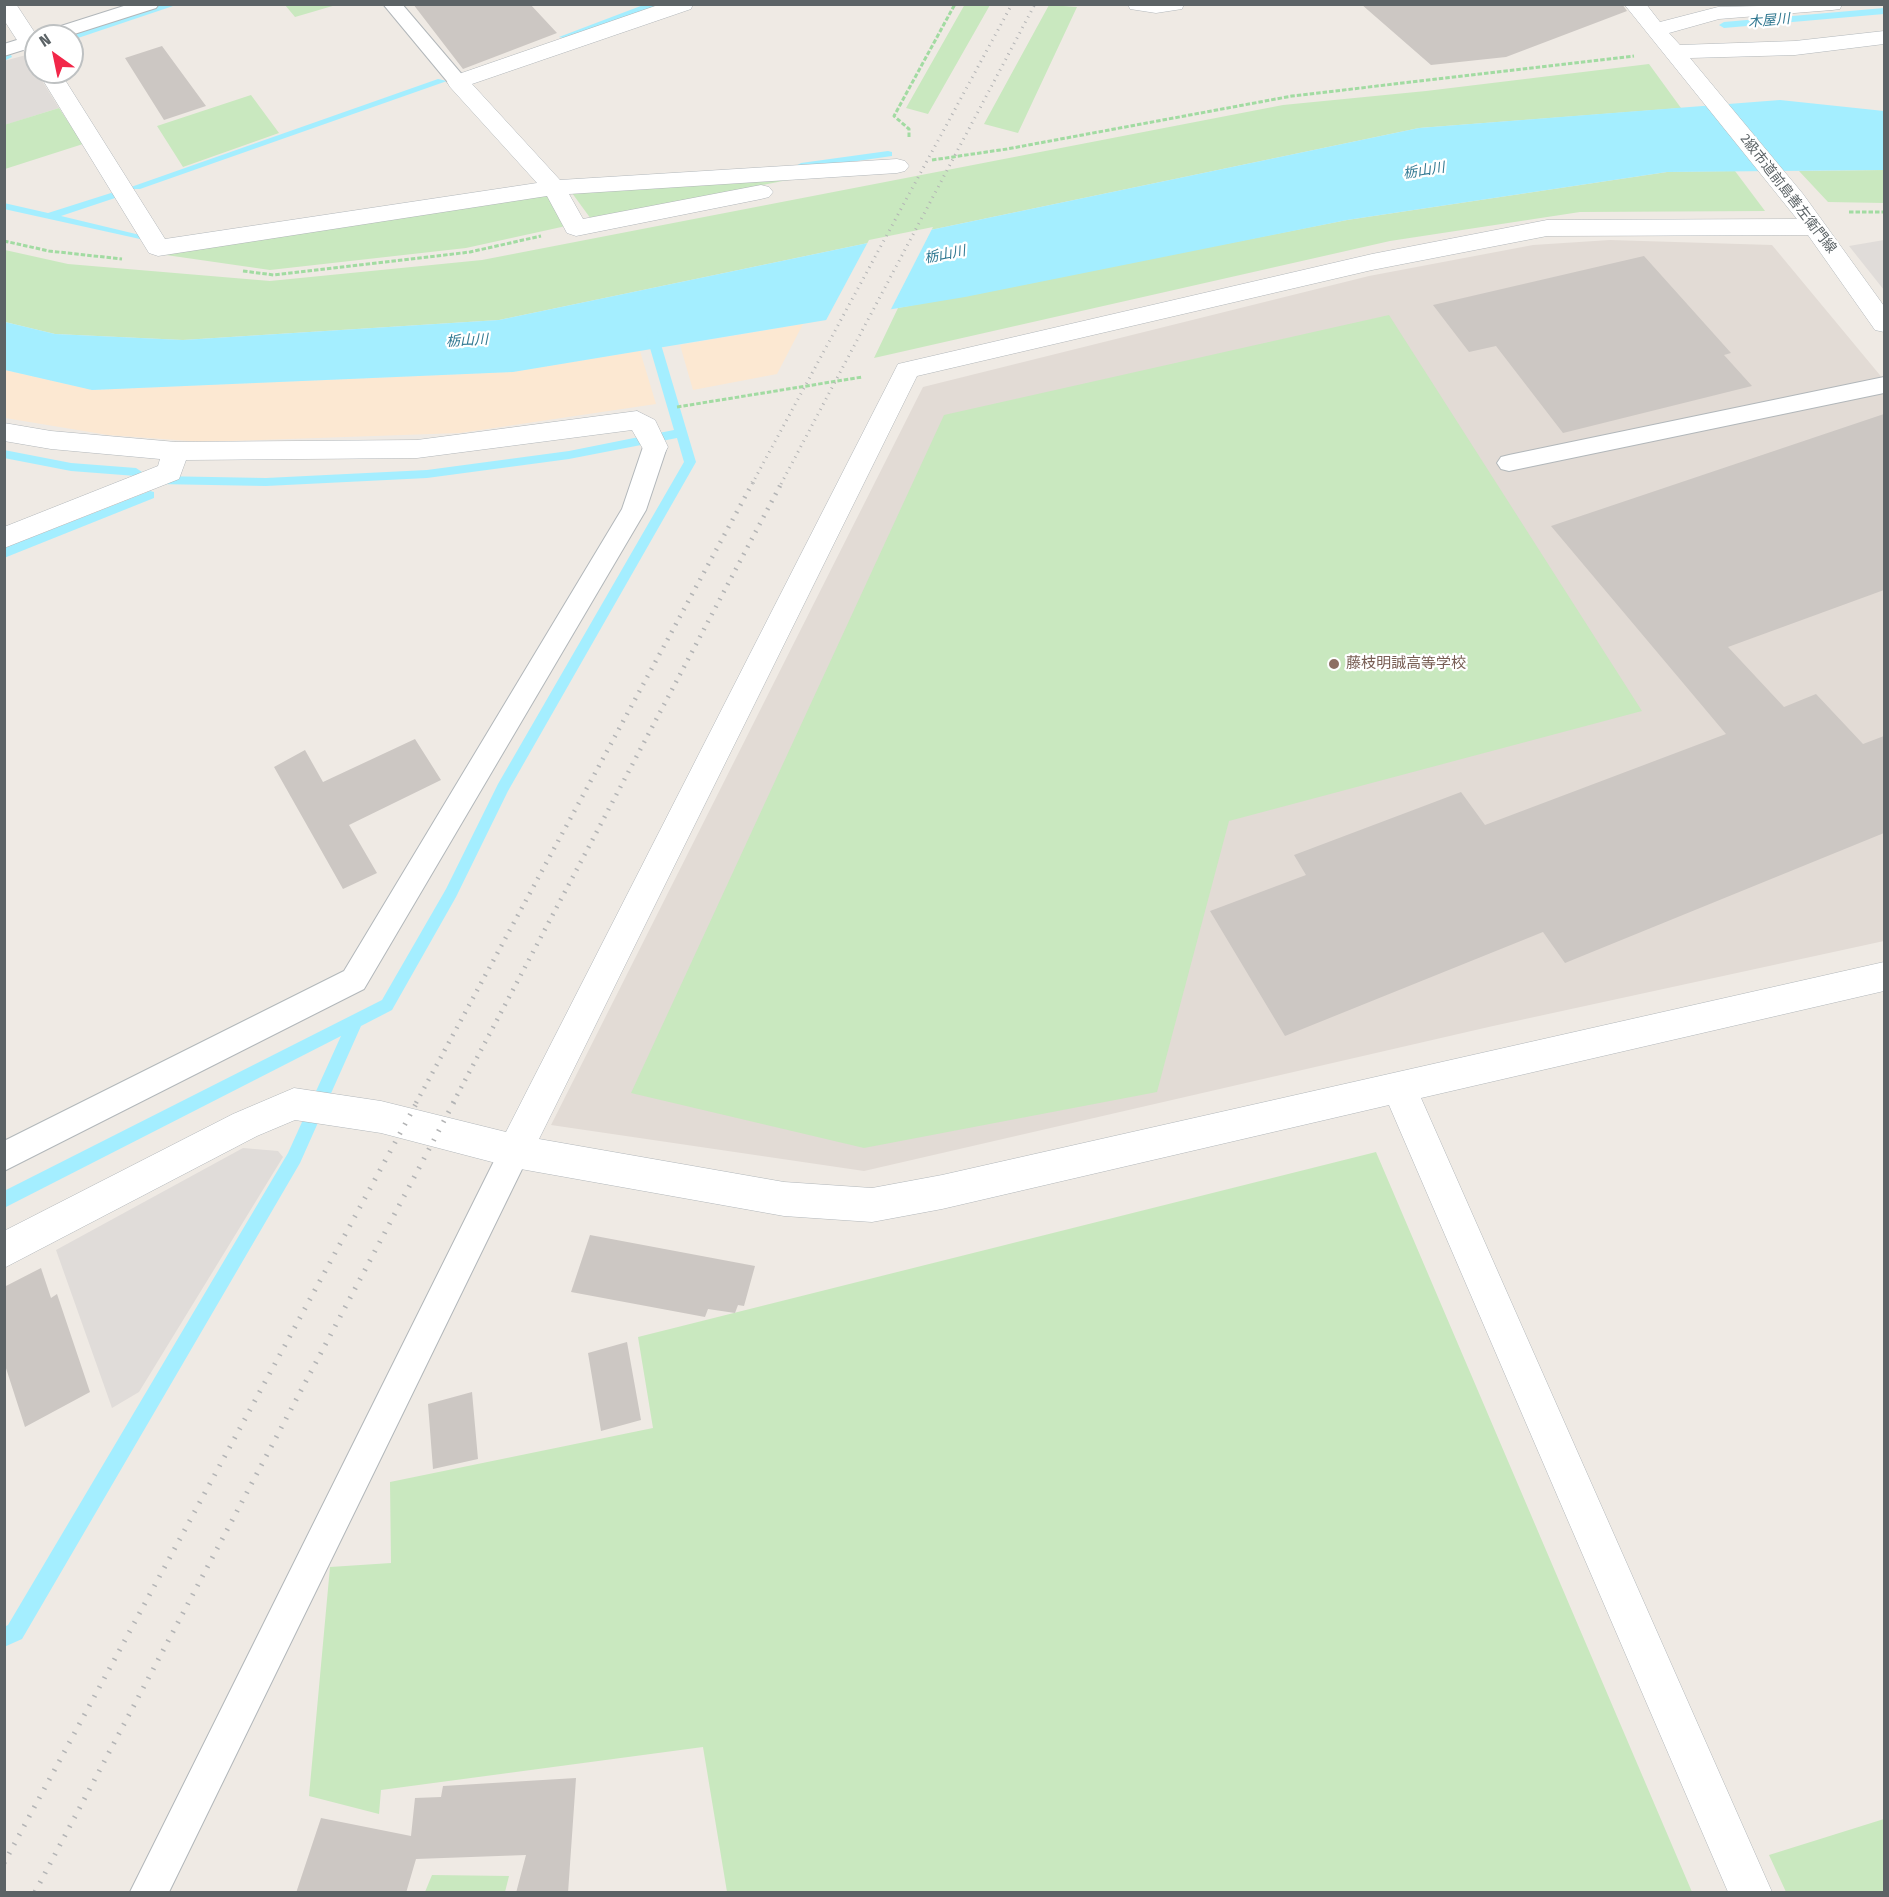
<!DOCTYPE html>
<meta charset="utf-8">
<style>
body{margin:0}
#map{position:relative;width:1889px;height:1897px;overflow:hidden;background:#efeae4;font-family:"Fira Sans Condensed",sans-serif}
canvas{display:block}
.frame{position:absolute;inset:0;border:6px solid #5c6366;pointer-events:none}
.north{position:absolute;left:24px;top:24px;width:60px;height:60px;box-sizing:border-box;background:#fff;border:2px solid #bec1c2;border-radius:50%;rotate:327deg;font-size:16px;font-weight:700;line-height:24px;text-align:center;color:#5c6366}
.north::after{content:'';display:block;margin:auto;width:21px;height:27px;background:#f22749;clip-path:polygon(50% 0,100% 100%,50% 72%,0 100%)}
</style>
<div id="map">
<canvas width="1889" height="1897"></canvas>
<div class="frame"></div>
<div class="north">N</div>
</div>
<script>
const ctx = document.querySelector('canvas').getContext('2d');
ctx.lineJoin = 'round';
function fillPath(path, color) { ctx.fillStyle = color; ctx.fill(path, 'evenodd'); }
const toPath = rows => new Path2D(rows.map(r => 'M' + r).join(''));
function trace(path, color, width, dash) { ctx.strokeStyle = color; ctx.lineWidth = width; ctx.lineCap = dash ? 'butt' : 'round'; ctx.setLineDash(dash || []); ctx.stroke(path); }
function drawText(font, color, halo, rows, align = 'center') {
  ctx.font = font + ' "Fira Sans Condensed","Noto Sans JP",sans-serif'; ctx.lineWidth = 4.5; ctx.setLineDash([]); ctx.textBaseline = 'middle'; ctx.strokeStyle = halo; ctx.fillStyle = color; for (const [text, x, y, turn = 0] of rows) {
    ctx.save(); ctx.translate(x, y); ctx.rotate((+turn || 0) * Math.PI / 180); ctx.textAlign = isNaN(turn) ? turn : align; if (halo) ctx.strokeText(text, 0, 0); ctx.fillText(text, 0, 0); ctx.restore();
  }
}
fillPath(toPath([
 [26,55,59,108,5,125,4,61],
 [1884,240,1884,290,1849,246],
 [243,1148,278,1151,283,1157,139,1392,112,1408,56,1250]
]), '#e0dcd9');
fillPath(toPath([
 [1610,240,1772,245,1884,380,1884,941,1493,1026,864,1171,551,1125,923,387,1369,276,1533,245]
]), '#e2dbd5');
fillPath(toPath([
 [965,4,990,5,928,114,906,108],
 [285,5,336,5,295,17],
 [1049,5,1077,7,1018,133,984,124],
 [1649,64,1681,108,1419,128,499,320,183,340,55,334,5,322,5,250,68,264,270,281,482,260,1283,105,1426,91],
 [251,95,279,133,183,167,157,126],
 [59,108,83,144,5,169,4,125],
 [1884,170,1884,203,1828,202,1799,171],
 [1735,171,1765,211,1580,212,1390,241,874,358,898,308,1347,220,1667,172],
 [798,178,591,219,572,193],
 [548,194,566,226,466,248,270,270,159,254],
 [1389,315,1642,711,1229,821,1157,1092,864,1148,631,1093,944,415],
 [1376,1152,1692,1892,727,1892,703,1747,381,1790,379,1814,309,1796,330,1567,391,1563,390,1482,653,1428,638,1337],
 [1884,1819,1884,1892,1786,1892,1769,1855],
 [432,1875,509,1876,505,1892,425,1892]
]), '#c9e8bf');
fillPath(toPath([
 [803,324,777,374,693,390,680,345],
 [640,351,656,404,460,433,203,442,108,435,5,418,4,370,93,390,513,372]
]), '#fce8d2');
fillPath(toPath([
 [1780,100,1884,111,1884,170,1667,172,1347,220,965,297,513,372,92,390,5,370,5,322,55,334,183,340,499,320,1419,128]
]), '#a4eeff');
fillPath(toPath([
 [933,227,889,313,824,324,869,240]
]), '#efeae4');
fillPath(toPath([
 [164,4,179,4,75,39,72,40,72,36,68,36,164,4],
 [646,4,661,4,567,39,559,37,646,4],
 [1884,8,1884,14,1724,28,1719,25,1724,22,1884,8],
 [4,55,11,55,12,57,4,61,4,55],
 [438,79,447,81,140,189,132,189,131,187,438,79],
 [888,151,892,152,892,156,801,169,796,166,801,163,888,151],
 [111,193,115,194,115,198,61,216,140,235,140,239,4,209,4,203,48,213,111,193],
 [651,327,657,331,696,462,508,791,456,897,392,1010,361,1026,300,1163,22,1639,4,1647,4,1627,8,1625,288,1153,341,1036,4,1208,4,1191,382,1000,446,889,498,784,684,462,677,438,569,459,427,478,266,486,157,484,151,480,157,476,266,478,427,470,569,451,674,430,645,331,651,327],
 [4,450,71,463,136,468,142,472,136,476,71,471,4,458,4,450],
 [150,491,154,492,154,498,4,558,4,548,150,491]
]), '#a4eeff');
fillPath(toPath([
 [413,4,530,4,557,33,463,69],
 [1361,4,1622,4,1627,11,1506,57,1431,65],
 [162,46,206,106,164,120,125,58],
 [1644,256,1731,353,1724,355,1752,386,1563,433,1496,346,1469,352,1433,305],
 [1884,414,1884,590,1728,647,1784,707,1816,694,1863,744,1884,736,1884,833,1565,963,1543,932,1285,1036,1210,911,1306,875,1294,855,1461,792,1485,825,1726,734,1551,526],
 [415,739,441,780,349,825,377,873,343,889,274,767,305,750,323,782],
 [590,1235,755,1266,744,1306,738,1305,735,1313,708,1309,705,1317,571,1292],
 [41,1268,51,1298,57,1294,90,1392,25,1427,4,1362,4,1287],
 [627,1342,641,1420,601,1431,588,1353],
 [472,1392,478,1459,433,1469,428,1404],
 [576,1778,568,1893,516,1893,526,1855,416,1859,406,1893,296,1893,321,1818,411,1836,415,1798,441,1797,443,1786]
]), '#ccc7c3');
const lane = toPath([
 [130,4,159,4,156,8,68,36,36,36,36,46,4,56,4,44,36,34,40,35,42,32,130,4],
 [383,4,402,4,465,78,468,82,465,86,451,86,383,4],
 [1884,377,1884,393,1509,471,1501,469,1497,463,1501,457,1509,455,1884,377],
 [655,439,663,441,667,447,646,510,364,989,4,1171,4,1141,344,971,622,509,643,447,647,441,655,439],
 [515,1137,526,1141,530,1151,526,1161,169,1892,130,1892,504,1141,515,1137]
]);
const street = toPath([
 [4,4,16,4,37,36,36,59,28,57,4,20,4,4],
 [661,4,693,4,691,9,472,84,560,180,897,159,905,161,909,166,905,171,897,173,569,194,583,219,761,185,769,187,773,192,769,197,761,199,576,236,567,233,547,196,158,256,149,253,38,72,60,72,165,239,537,183,450,87,447,82,450,77,661,4],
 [1128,4,1184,4,1182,9,1156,13,1130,9,1128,4],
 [1624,4,1646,4,1660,22,1718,7,1842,4,1840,9,1832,10,1719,19,1669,33,1680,45,1795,41,1884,31,1884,44,1795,55,1690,58,1803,194,1884,306,1884,332,1875,330,1808,235,1547,236,1372,270,917,376,539,1139,784,1182,872,1188,942,1175,1884,962,1884,991,1421,1098,1772,1892,1728,1892,1389,1105,942,1209,872,1222,784,1216,515,1168,381,1133,295,1120,257,1136,4,1268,4,1231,233,1114,294,1088,381,1101,506,1132,898,364,1372,254,1547,220,1797,219,1624,4],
 [637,411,655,420,668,447,664,454,655,456,646,454,632,430,417,458,186,460,179,479,4,548,4,527,158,466,160,459,51,449,4,441,4,423,51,431,176,442,417,440,637,411]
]);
trace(lane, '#b2b7ba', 2);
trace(street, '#b2b7ba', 1);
trace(toPath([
 [909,137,909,129,894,116,955,4],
 [932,160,1007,149,1292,96,1634,56],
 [1849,212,1884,212],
 [4,241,49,251,122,259],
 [243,271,274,275,470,252,541,236],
 [677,407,862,377]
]), '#a2dba2', 3, [4.5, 2]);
fillPath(lane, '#fff');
fillPath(street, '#fff');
trace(toPath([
 [752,484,1012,4],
 [781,484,1035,4]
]), '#b3b4b5', 3, [1, 5]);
trace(toPath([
 [416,1103,753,482],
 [453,1103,782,482]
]), '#b3b4b5', 4.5, [1.5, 7]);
trace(toPath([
 [4,1863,417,1102],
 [35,1892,454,1102]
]), '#b3b4b5', 5, [1.5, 9]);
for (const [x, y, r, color] of [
 [1334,664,6,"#8d6e63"]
]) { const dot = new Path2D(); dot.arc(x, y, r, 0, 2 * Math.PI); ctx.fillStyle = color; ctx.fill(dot); trace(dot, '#fff', 2); }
drawText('italic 14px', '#327992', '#fff', [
 ["木屋川",1769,21,-5],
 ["栃山川",1424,171,-9],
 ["栃山川",945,255,-11],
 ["栃山川",467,341,-3]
]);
drawText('14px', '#5c6366', '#fff', [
 ["2級市道前島善左衛門線",1788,194,52]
]);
drawText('15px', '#785e54', '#fff', [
 ["藤枝明誠高等学校",1346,664]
], 'left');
</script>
